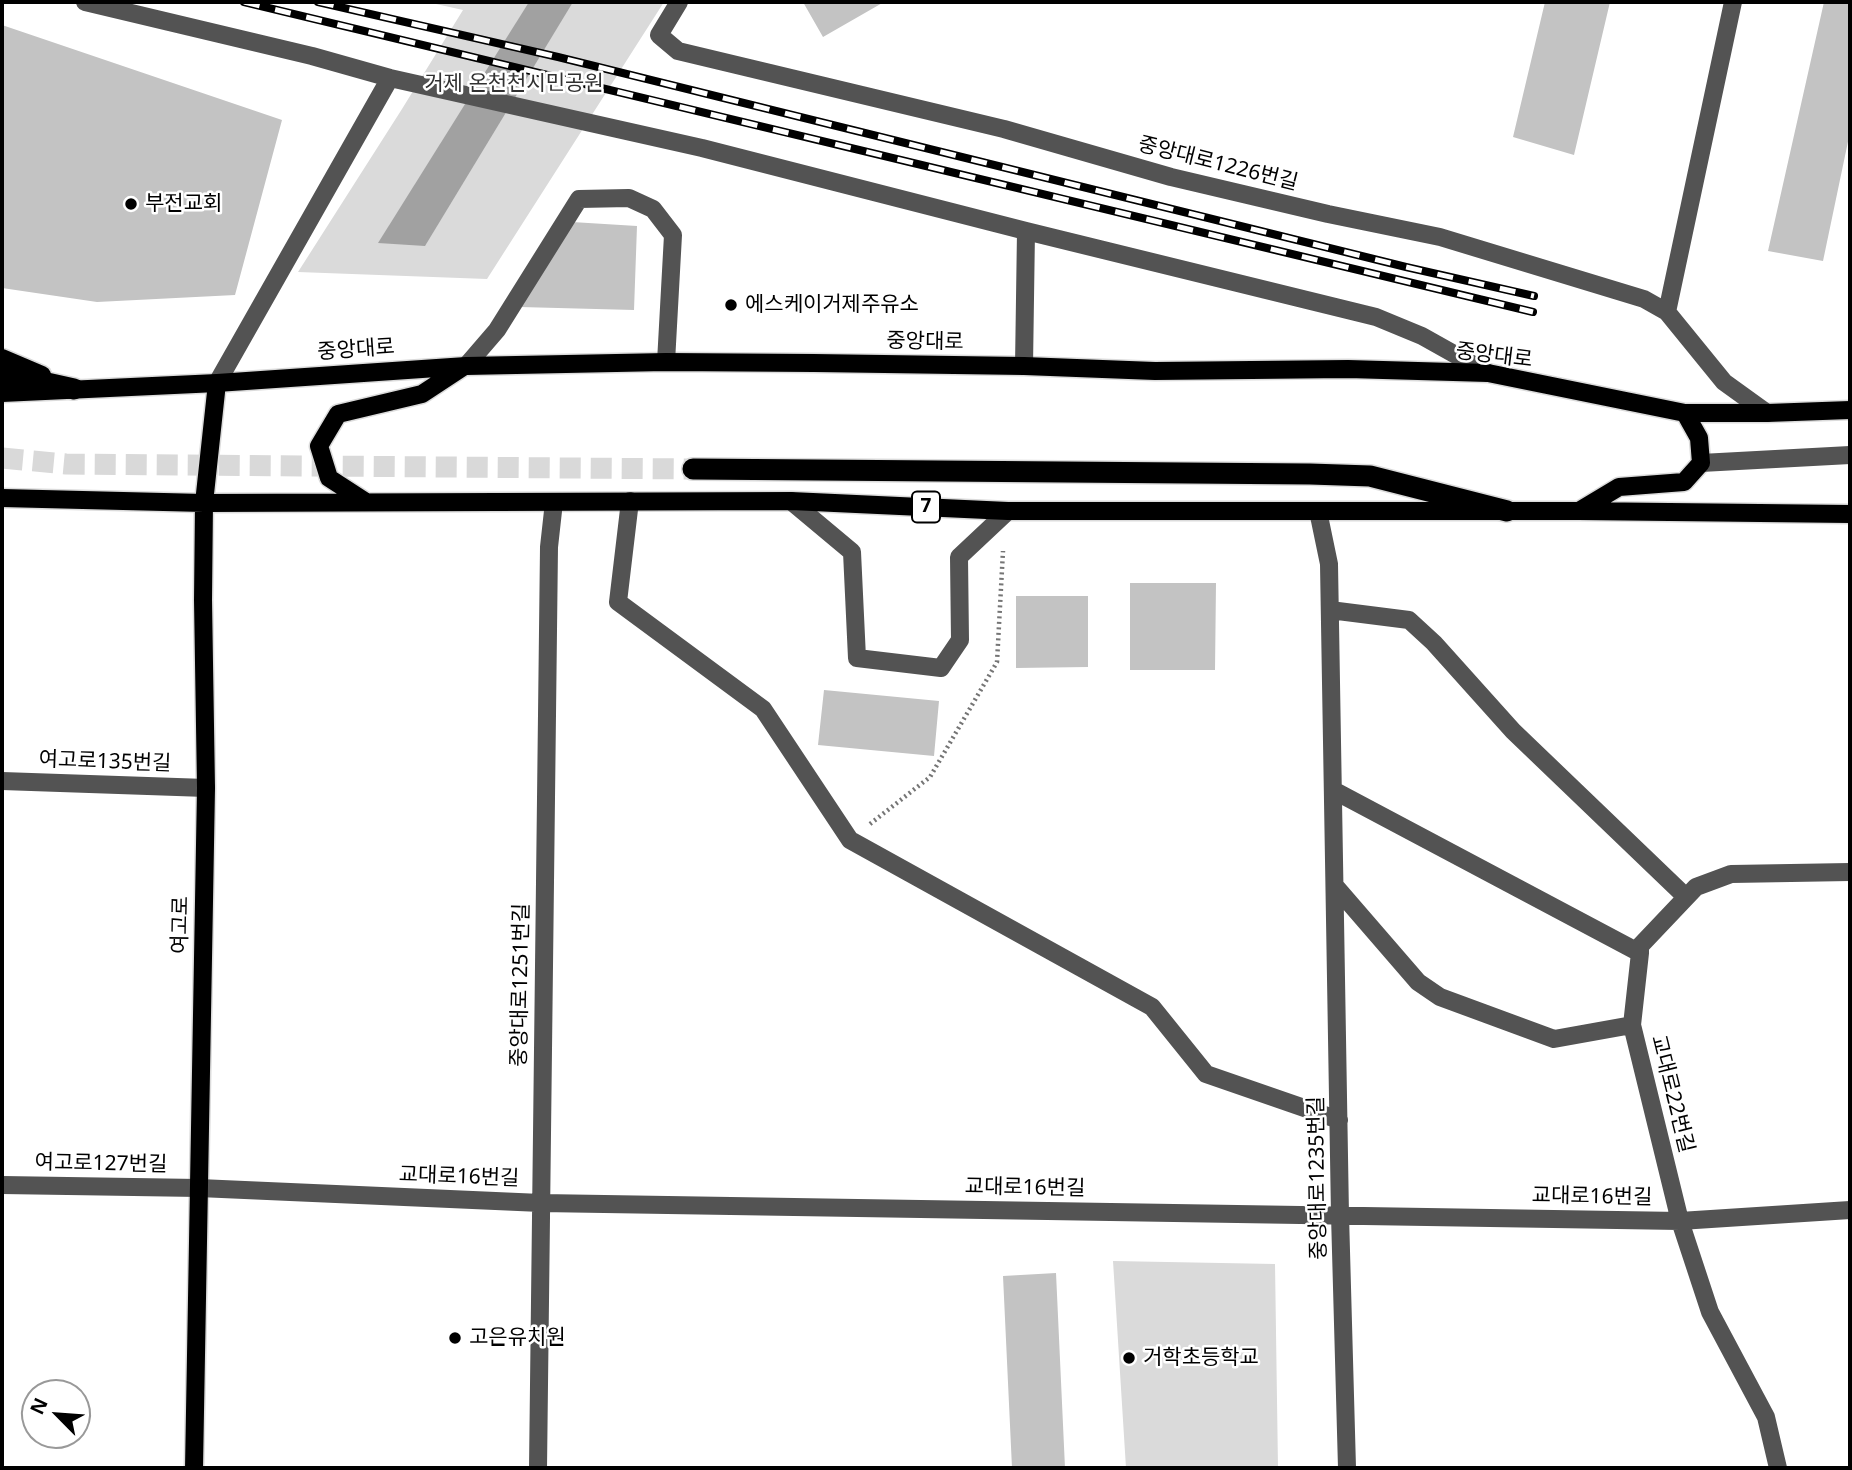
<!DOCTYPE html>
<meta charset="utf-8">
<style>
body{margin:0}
#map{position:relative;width:1852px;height:1470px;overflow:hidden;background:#fff;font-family:"Noto Sans",sans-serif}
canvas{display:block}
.frame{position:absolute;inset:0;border:4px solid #000;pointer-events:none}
.north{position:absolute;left:21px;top:1379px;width:70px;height:70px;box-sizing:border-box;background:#fff;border:2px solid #999;border-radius:50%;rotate:295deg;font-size:19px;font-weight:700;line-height:28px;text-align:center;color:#000}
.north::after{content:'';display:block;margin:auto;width:24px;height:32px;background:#000;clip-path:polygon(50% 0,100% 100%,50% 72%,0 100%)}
</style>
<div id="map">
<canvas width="1852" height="1470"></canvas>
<div class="frame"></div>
<div class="north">N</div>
</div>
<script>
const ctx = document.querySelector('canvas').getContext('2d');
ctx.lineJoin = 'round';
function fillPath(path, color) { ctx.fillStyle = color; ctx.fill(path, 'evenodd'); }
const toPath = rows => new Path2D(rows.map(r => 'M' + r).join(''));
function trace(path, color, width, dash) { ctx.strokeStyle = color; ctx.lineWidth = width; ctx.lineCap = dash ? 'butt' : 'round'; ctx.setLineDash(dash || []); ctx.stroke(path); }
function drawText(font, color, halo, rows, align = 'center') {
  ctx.font = font + ' "Noto Sans","Noto Sans KR",sans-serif'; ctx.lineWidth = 5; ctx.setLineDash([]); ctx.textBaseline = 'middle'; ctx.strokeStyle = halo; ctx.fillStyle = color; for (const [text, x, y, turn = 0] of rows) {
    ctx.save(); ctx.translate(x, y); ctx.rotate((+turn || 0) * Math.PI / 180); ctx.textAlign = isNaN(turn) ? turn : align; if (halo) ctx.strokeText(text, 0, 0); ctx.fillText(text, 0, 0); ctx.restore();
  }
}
fillPath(toPath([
 [427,2,664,2,487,279,298,272,402,109,463,10],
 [1113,1261,1275,1264,1278,1468,1126,1468]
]), '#dadada');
fillPath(toPath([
 [529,2,573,2,425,246,378,243]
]), '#a1a1a1');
fillPath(toPath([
 [803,2,884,2,823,37],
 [1545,2,1610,2,1574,155,1513,137],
 [1824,2,1850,2,1850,132,1823,261,1768,251],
 [2,25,282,120,235,295,97,302,2,288],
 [572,222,637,226,634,310,520,307],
 [1130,583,1216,583,1215,670,1130,670],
 [1016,596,1088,596,1088,667,1016,668],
 [824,690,939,701,934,756,818,745],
 [1056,1273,1065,1468,1012,1468,1003,1276]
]), '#c3c3c3');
trace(toPath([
 [2,458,66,464,693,469]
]), '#d9d9d9', 21, [21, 10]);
const major = toPath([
 [2,358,42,375],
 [2,393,217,383,466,366,666,362,814,363,1024,366,1155,371,1348,369,1488,373,1685,413,1767,413,1850,410],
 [2,498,204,503,791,501,1008,511,1579,511,1850,514],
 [366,502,329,478,319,446,338,414,422,394,463,367],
 [1579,511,1619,487,1684,482,1701,463,1699,438,1685,413],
 [194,1468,206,788,203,600,204,503,217,383]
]);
const highway = toPath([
 [2,373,74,389],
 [693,469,1310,474,1370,476,1507,511]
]);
trace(major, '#dbdbdb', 21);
trace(highway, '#dbdbdb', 24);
trace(toPath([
 [870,824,930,777,997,662,1003,551]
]), '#757575', 4.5, [2, 3.5]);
trace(toPath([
 [85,2,312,56,390,78,702,148,1026,231,1376,317,1422,336,1488,373],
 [679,2,659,35,678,51,1004,129,1171,177,1328,214,1440,237,1644,299,1667,312,1724,382,1767,413],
 [1667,312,1733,2],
 [466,366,497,330,579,199,629,198,653,209,673,235,666,362],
 [1024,366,1026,231],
 [217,383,390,78],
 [1701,463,1850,455],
 [630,501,618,602,763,709,850,840,1152,1007,1206,1074,1339,1120],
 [791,501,852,552,857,658,941,668,960,640,959,557,1008,511],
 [1318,511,1329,564,1340,1215,1347,1468],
 [1330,610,1409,620,1434,643,1513,731,1686,897],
 [2,781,206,788],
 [1333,790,1640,953],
 [1335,886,1418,982,1440,997,1554,1039,1632,1025],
 [2,1185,199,1188,541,1203,1680,1221,1850,1210],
 [538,1468,549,547,554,502],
 [1778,1468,1766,1417,1710,1312,1680,1221,1632,1025,1640,953,1640,946,1696,887,1731,874,1850,872]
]), '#535353', 18);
trace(major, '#000', 18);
trace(highway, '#000', 21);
const rail = toPath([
 [244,2,1533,312],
 [318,2,558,57,1406,267,1534,296]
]);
trace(rail, '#000', 8);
trace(rail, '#fff', 5, [16]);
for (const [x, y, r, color] of [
 [131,204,7,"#000"],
 [731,305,7,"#000"],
 [455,1338,7,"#000"],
 [1129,1358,7,"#000"]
]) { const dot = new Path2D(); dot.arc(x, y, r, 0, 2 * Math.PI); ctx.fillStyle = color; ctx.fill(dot); trace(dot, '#fff', 2.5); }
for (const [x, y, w] of [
 [926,507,28]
]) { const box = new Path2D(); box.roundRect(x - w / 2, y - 15.5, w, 31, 5); ctx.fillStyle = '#fff'; ctx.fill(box); trace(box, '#000', 2); }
drawText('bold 19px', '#000', null, [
 ["7",926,507]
]);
drawText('21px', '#313131', '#fff', [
 ["거제 온천천시민공원",514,84]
]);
drawText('21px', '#000', '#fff', [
 ["중앙대로1226번길",1218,164,14],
 ["중앙대로",925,342,1],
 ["중앙대로",356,350,-4],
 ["중앙대로",1494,356,7],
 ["여고로135번길",105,762,2],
 ["여고로",181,925,-89],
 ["중앙대로1251번길",521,985,-89],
 ["교대로22번길",1672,1094,76],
 ["여고로127번길",101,1164,1],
 ["교대로16번길",459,1177,2],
 ["중앙대로1235번길",1318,1178,-91],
 ["교대로16번길",1025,1188,1],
 ["교대로16번길",1592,1197,1]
]);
drawText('21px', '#000', '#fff', [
 ["부전교회",145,204],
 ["에스케이거제주유소",745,305],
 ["고은유치원",469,1338],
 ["거학초등학교",1143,1358]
], 'left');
</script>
